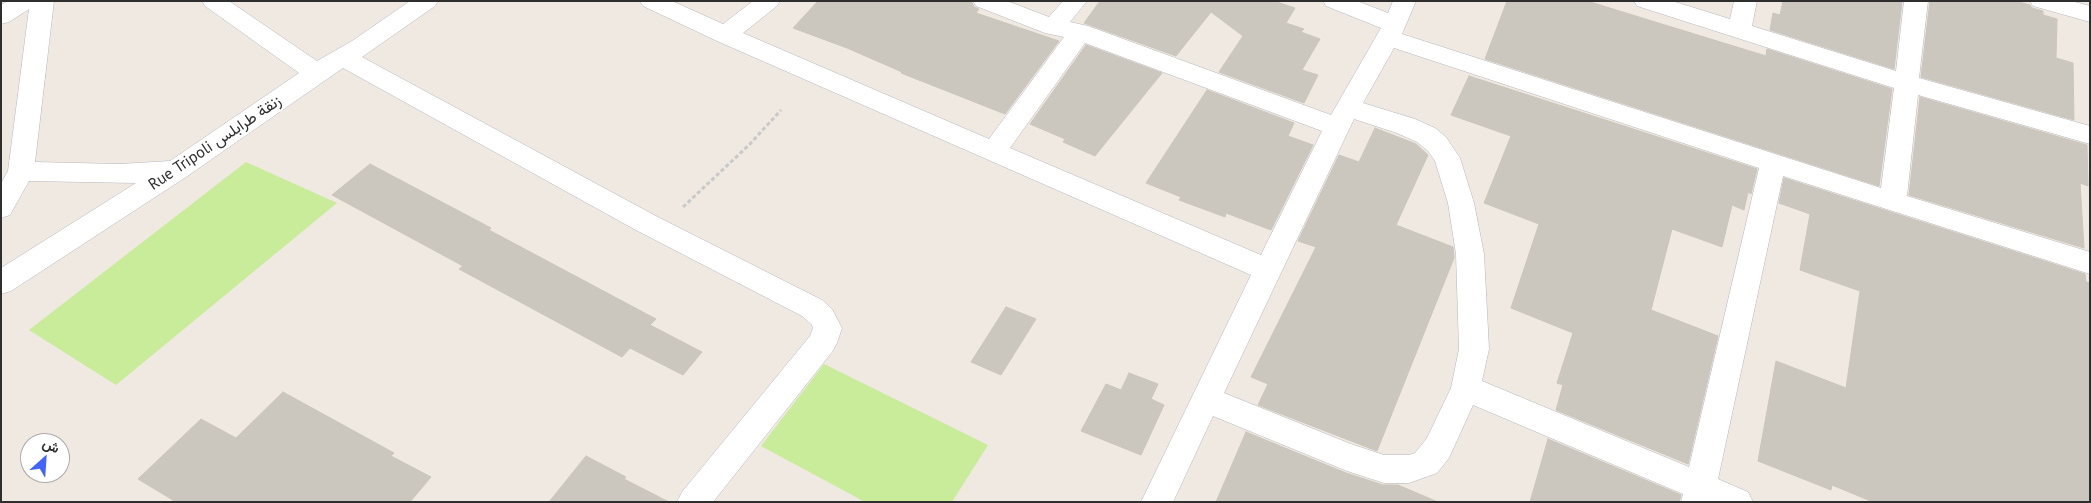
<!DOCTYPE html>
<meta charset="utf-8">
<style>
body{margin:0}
#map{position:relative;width:2091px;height:503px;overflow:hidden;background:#efe9e1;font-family:"PT Sans",Vazirmatn,sans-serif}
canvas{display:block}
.frame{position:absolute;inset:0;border:2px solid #2e2e2e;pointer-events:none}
.north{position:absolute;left:20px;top:433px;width:50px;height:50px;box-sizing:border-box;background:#fff;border:1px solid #ababab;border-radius:50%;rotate:26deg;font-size:14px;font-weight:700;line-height:20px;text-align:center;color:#2e2e2e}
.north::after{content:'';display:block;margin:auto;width:18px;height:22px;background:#4264fb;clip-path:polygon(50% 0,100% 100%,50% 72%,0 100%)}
</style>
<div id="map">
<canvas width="2091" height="503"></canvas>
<div class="frame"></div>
<div class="north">ش</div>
</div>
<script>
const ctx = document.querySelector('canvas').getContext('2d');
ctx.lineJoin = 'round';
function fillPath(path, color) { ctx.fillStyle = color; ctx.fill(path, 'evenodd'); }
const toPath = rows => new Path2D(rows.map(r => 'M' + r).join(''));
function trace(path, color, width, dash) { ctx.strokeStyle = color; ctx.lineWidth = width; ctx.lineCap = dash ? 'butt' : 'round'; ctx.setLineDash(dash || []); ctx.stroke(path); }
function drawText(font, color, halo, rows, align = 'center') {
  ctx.font = font + ' "PT Sans",Vazirmatn,sans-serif'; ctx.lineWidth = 4; ctx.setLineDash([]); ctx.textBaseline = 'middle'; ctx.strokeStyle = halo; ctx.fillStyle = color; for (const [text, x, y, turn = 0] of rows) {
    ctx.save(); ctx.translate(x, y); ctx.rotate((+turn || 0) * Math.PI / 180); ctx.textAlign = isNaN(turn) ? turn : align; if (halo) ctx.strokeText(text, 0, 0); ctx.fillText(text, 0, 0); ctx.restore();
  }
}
fillPath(toPath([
 [246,162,337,203,116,385,29,330],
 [824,364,988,445,952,502,865,502,761,446]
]), '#c9ec9a');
const building = toPath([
 [818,1,971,1,974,7,979,9,976,13,1059,41,1005,114,901,73,902,72,847,48,793,28,818,1],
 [1100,1,1274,1,1295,8,1286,23,1304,29,1301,32,1320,39,1302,70,1318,75,1304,103,1219,72,1243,36,1211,12,1176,56,1084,23,1100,1],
 [1507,1,1587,1,1766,56,1767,49,1892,89,1879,186,1485,59,1507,1],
 [1783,1,1902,1,1894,69,1770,30,1773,13,1780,15,1783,1],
 [1930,1,2016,1,2030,5,2032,8,2043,11,2043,15,2057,19,2056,58,2073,63,2074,120,1921,77,1930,1],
 [1086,45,1162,73,1095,156,1063,142,1065,139,1030,124,1086,45],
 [1469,76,1757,169,1751,194,1748,192,1744,210,1732,205,1722,247,1672,229,1651,310,1718,336,1688,464,1556,410,1563,385,1557,383,1573,333,1511,308,1539,224,1484,203,1511,136,1451,115,1469,76],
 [1207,90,1294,123,1288,136,1313,145,1271,230,1226,213,1225,217,1179,200,1181,197,1146,183,1207,90],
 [1920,97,2087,145,2088,186,2080,183,2084,248,1909,195,1920,97],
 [1375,128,1416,144,1428,155,1396,225,1453,247,1454,258,1377,451,1258,405,1268,384,1251,377,1316,247,1298,241,1339,155,1359,162,1375,128],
 [370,164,491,228,489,230,656,319,650,325,702,352,683,375,630,348,622,357,459,269,463,266,332,195,370,164],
 [1784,178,2085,274,2086,282,2090,283,2090,502,1873,502,1832,485,1831,490,1758,461,1776,361,1846,388,1860,291,1800,270,1810,214,1779,203,1784,178],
 [1006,307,1036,319,1001,375,971,362,1006,307],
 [1129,373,1158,384,1151,399,1164,405,1141,455,1081,431,1106,384,1121,390,1129,373],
 [283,392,394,453,391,456,431,477,410,502,176,502,138,479,201,419,236,438,283,392],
 [1246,432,1346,473,1383,485,1398,485,1438,502,1216,502,1246,432],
 [1548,439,1681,495,1679,502,1530,502,1548,439],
 [586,456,626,477,624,479,669,502,549,502,586,456]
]);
fillPath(building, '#cbc7bf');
trace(building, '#cbc5ba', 1);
const minor = toPath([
 [8,1,54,1,35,162,120,164,170,161,299,73,205,6,202,1,229,1,317,61,352,41,410,1,438,1,435,6,362,57,654,215,822,300,832,309,842,328,837,343,832,352,713,502,677,502,682,492,810,336,813,328,812,325,802,316,634,229,343,68,186,177,11,291,1,294,1,268,136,183,29,181,10,215,1,218,1,183,8,171,29,9,9,22,1,24,1,5,8,1],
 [640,1,672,1,723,24,753,1,780,1,777,6,743,33,989,139,1064,37,1045,33,976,6,973,1,1007,1,1049,17,1063,1,1087,1,1070,22,1088,26,1331,115,1381,28,1326,6,1323,1,1357,1,1388,13,1393,1,1416,1,1402,34,1881,188,1894,88,1637,6,1634,1,1672,1,1730,19,1734,1,1757,1,1752,26,1896,71,1904,1,1928,1,1919,78,2090,126,2090,144,1918,95,1907,196,2090,252,2090,274,1783,176,1718,479,1748,492,1753,502,1681,502,1683,494,1473,405,1449,458,1437,473,1409,483,1384,483,1347,471,1213,416,1173,502,1141,502,1251,275,717,41,643,6,640,1],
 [1085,43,1322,131,1261,255,1010,148,1085,43],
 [1394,48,1759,168,1689,467,1482,381,1489,349,1484,254,1474,203,1460,158,1446,137,1435,128,1415,119,1363,103,1394,48],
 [1354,119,1397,133,1417,142,1428,151,1435,161,1448,203,1456,254,1459,349,1451,388,1427,438,1415,453,1409,455,1384,455,1351,444,1224,393,1354,119],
 [2030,1,2071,1,2090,6,2090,22,2033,6,2030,1]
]);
trace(minor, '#b4b7c1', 1);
trace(toPath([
 [683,207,749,145,781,110]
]), '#c9c9c9', 3, [4, 2.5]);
fillPath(minor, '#fff');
drawText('16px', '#2e2e2e', '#fff', [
 ["Rue Tripoli زنقة طرابلس",215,143,-34]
]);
</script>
